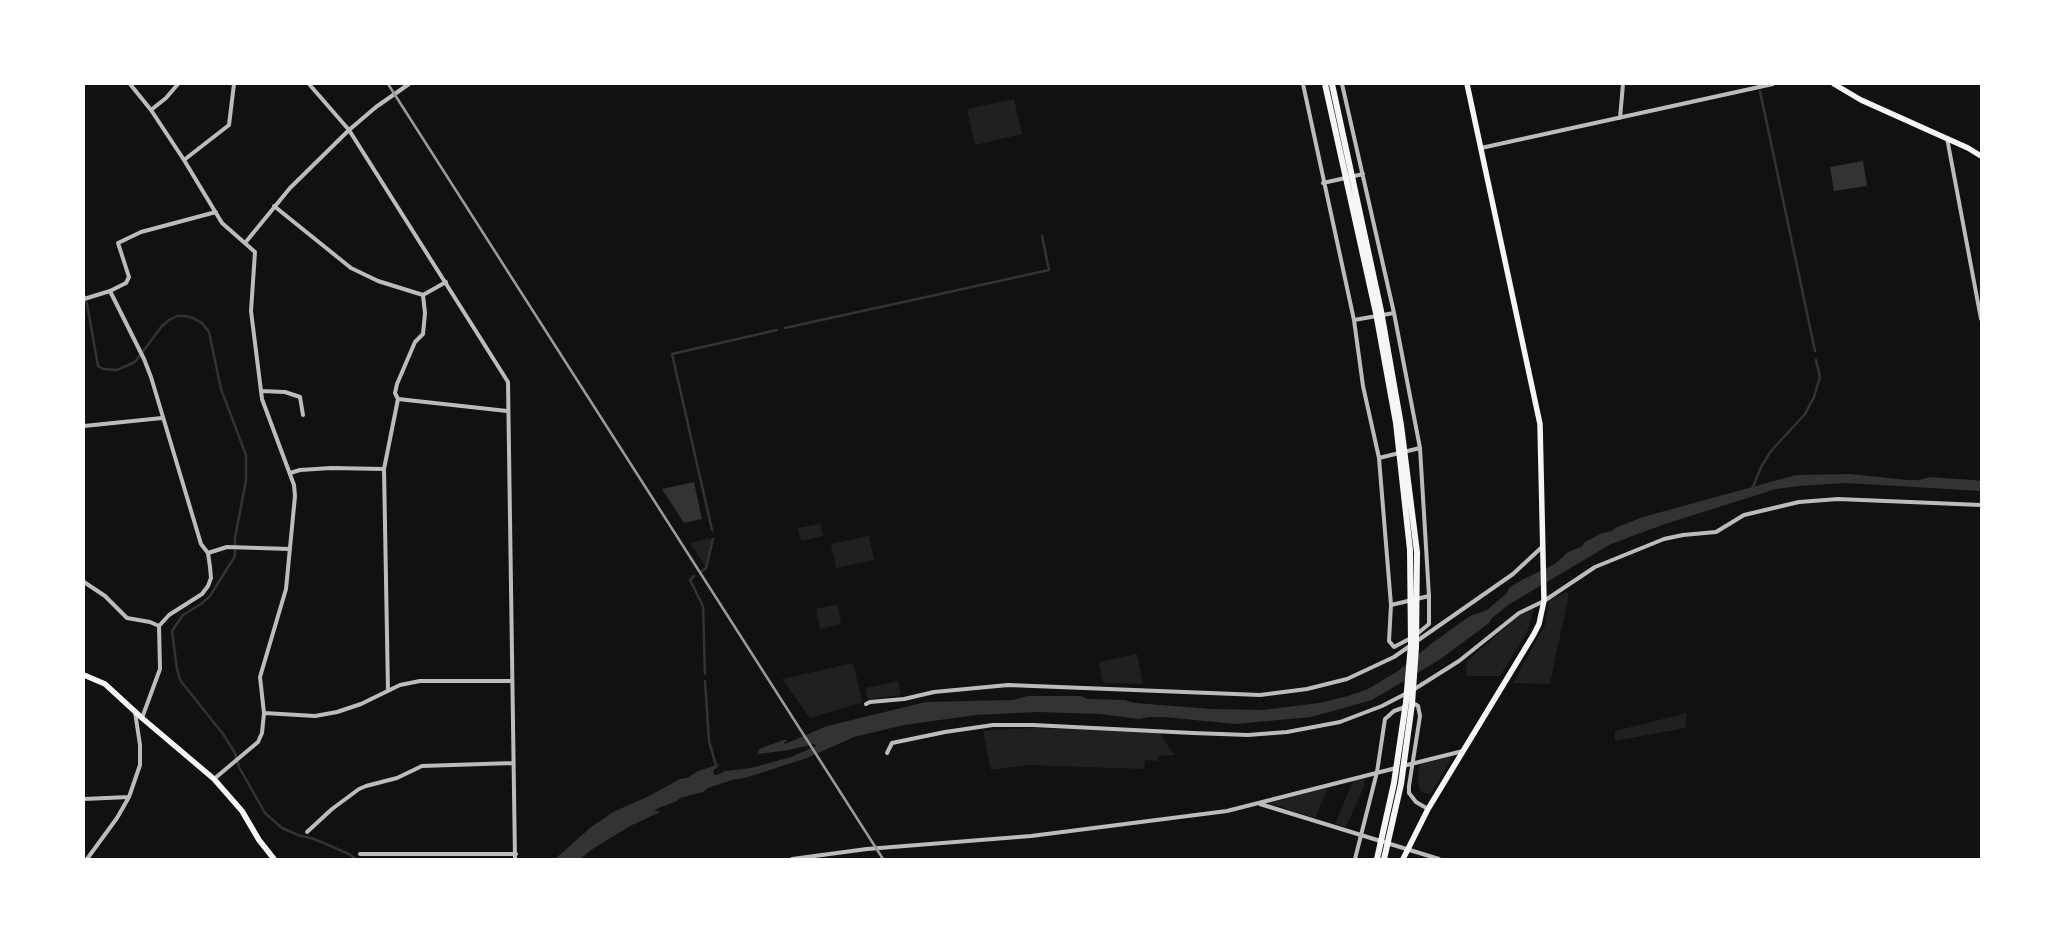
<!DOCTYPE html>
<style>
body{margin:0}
#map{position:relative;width:2065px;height:943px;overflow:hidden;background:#111;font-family:"Exo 2",sans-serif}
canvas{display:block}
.frame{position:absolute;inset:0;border:85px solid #fff;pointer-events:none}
</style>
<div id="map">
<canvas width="2065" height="943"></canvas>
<div class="frame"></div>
</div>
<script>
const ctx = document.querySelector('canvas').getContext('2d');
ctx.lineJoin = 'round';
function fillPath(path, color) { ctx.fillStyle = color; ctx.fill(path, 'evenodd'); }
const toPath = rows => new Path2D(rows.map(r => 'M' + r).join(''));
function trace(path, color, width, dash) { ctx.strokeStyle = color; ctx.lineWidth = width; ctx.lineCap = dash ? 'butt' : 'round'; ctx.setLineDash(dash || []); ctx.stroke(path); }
fillPath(toPath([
 [1014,99,1022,134,975,145,967,109],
 [820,524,823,536,801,541,798,528],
 [869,536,874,560,836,568,831,544],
 [712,538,705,566,690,543],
 [1566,592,1568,593,1568,598,1550,684,1513,683,1545,625,1549,600],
 [838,604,841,624,820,629,816,609],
 [1534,608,1527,632,1500,676,1466,676,1467,661,1521,614],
 [1137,654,1143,684,1103,683,1099,662],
 [853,663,862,700,861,703,810,718,782,679],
 [898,681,901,695,869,699,867,698,866,688],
 [1687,713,1685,728,1615,741,1615,731],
 [1033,728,1160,733,1174,755,1158,756,1157,761,1145,760,1144,769,1027,765,991,770,983,731],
 [1453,756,1430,795,1420,791,1418,778,1420,764],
 [1365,778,1364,787,1346,827,1335,824,1353,781],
 [1328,788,1315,818,1269,803]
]), '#202020');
fillPath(toPath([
 [1863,161,1867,186,1834,191,1830,167],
 [1850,474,1908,480,1920,480,1929,477,1973,480,1981,481,1981,491,1846,483,1800,486,1776,489,1665,524,1611,544,1508,605,1492,618,1489,623,1439,660,1372,700,1311,717,1236,724,1163,717,1148,717,1139,719,1100,714,1038,712,976,715,904,725,854,737,807,758,745,778,732,780,708,788,703,792,680,798,677,801,656,809,655,811,660,811,658,813,630,826,591,850,580,859,555,859,590,828,613,812,649,796,680,779,687,778,698,771,720,764,713,771,714,775,717,775,725,771,751,768,791,757,816,746,814,744,789,750,758,754,759,749,783,740,787,740,784,743,785,744,827,726,926,702,1013,700,1028,696,1080,696,1088,699,1124,700,1135,703,1212,709,1263,710,1319,703,1348,696,1368,689,1398,671,1431,644,1470,616,1487,610,1507,593,1509,588,1522,580,1555,564,1568,552,1581,547,1585,542,1602,533,1612,531,1615,528,1643,517,1796,475],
 [694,482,702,519,684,523,662,489]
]), '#333');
trace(toPath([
 [84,85,86,84],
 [1760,91,1815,351],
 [84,295,87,304,98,366,103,369,117,370,135,362,162,326,169,320,177,316,185,316,193,318,202,323,209,332,221,389,246,455,246,480,235,538,235,556,210,596,201,604,183,615,172,631,177,669,180,680,223,734,235,753,239,767,265,813,282,828,298,835,314,839,349,854,356,859],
 [785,328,1049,270,1042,236],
 [1753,487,1761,467,1771,451,1805,414,1814,397,1820,377,1816,360],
 [712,530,672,354,777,330],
 [702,571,706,568,713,539],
 [694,576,690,580,703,606,705,674],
 [705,681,709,741,716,766]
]), '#333', 2.5);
trace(toPath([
 [130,84,151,110,184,160,222,223,255,252,251,311,262,399,294,485,295,496,286,589,260,677,264,713,262,733,258,742,214,779],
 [309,84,349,130,508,382,515,859],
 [1303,84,1354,320,1363,386,1379,458,1391,605,1389,641,1394,647,1411,638],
 [1342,84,1394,313,1420,448,1429,596,1429,624,1417,634],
 [151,110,166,98,178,84],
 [1620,118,1623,84],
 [1947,138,1981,319],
 [1481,148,1773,84],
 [184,160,229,125,234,84],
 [1323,183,1363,174],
 [274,206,351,268,378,281,423,295,446,282],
 [245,243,290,188,349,130,376,107,409,84],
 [110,291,144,359,151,377,201,544,208,553,210,567,211,578,208,586,202,594,169,615,159,626,160,669,142,718],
 [84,299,110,291,126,283,129,277,118,243,141,232,216,212],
 [1354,320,1394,313],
 [261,391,285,392,300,397,303,415],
 [398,399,395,393,397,384,415,342,423,334,425,313,423,295],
 [84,426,162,418],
 [1379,458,1420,448],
 [290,473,300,470,331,468,384,469],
 [208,553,227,547,290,549],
 [84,582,105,596,127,618,150,622,159,626],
 [1391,605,1429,596],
 [1413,690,1459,661,1519,613,1544,601,1595,567,1664,539,1683,535,1716,532,1744,515,1799,502,1838,499,1981,505],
 [388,691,384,469,398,399,507,411],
 [866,704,870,702,904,699,934,692,1008,685,1260,695,1307,689,1347,679,1394,657,1513,574,1542,547],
 [1412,705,1415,704,1418,706,1420,716,1409,786,1409,793,1416,802,1428,809],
 [264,713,315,716,337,712,361,704,400,685,420,681,512,681],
 [887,753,892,743,945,732,993,725,1033,725,1193,733,1248,735,1287,732,1340,722,1382,706,1407,693],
 [1403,766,1463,751],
 [84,799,129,797],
 [1260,804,1439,859],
 [307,832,332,809,359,789,366,786,397,778,422,766,513,763],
 [360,854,516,854],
 [87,859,117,818,129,797,140,765,140,745,135,712],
 [792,859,867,849,1031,836,1227,811,1396,768],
 [1355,859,1377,772,1385,719,1394,711,1405,707]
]), '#bcbcbc', 4);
trace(toPath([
 [1834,84,1861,100,1968,148,1981,156],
 [84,675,105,684,142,718,214,779,242,811,259,840,274,859],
 [1403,859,1428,809,1534,634,1539,624,1544,601,1540,424,1467,84]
]), '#f5f5f5', 5.5);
trace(toPath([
 [1325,84,1376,313,1396,423,1410,550,1411,644,1406,702,1394,783,1377,859],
 [1332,84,1381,311,1401,425,1417,552,1416,647,1412,704,1401,784,1384,859]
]), '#f5f5f5', 6);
trace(toPath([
 [388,84,883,859]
]), '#9a9a9a', 2.5);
</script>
